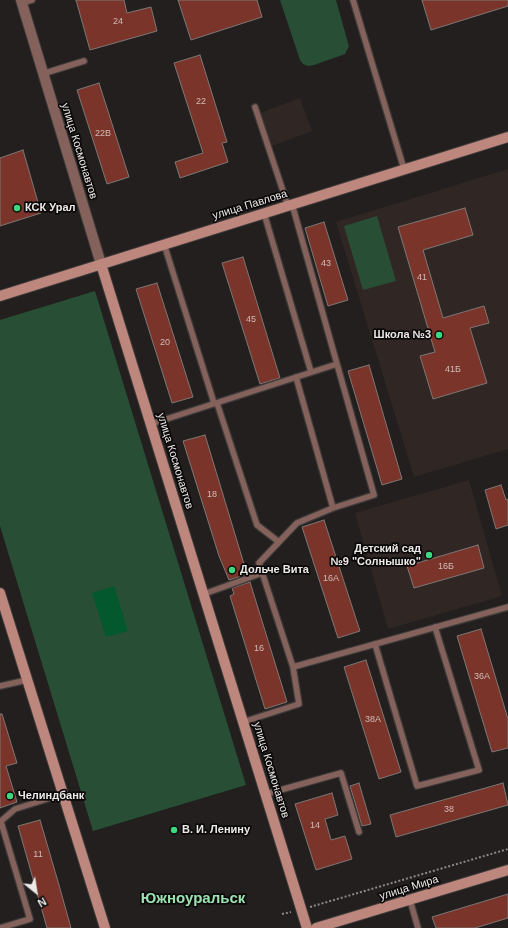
<!DOCTYPE html>
<meta charset="utf-8">
<style>
body{margin:0}
#map{position:relative;width:508px;height:928px;overflow:hidden;background:#221f1e;font-family:Helvetica,sans-serif}
canvas{display:block}
.north{position:absolute;left:16px;top:872px;width:40px;height:40px;-webkit-text-stroke:3px #0b0909;paint-order:stroke;rotate:150deg;font-size:11px;font-weight:700;line-height:16px;text-align:center;color:#eceae9}
.north::after{content:'';display:block;margin:auto;width:14px;height:18px;background:#eceae9;clip-path:polygon(50% 0,100% 100%,50% 72%,0 100%)}
</style>
<div id="map">
<canvas width="508" height="928"></canvas>
<div class="north">N</div>
</div>
<script>
const ctx = document.querySelector('canvas').getContext('2d');
ctx.lineJoin = 'round';
function fillPath(path, color) { ctx.fillStyle = color; ctx.fill(path, 'evenodd'); }
const toPath = rows => new Path2D(rows.map(r => 'M' + r).join(''));
function trace(path, color, width, dash) { ctx.strokeStyle = color; ctx.lineWidth = width; ctx.lineCap = dash ? 'butt' : 'round'; ctx.setLineDash(dash || []); ctx.stroke(path); }
function drawText(font, color, halo, rows, align = 'center') {
  ctx.font = font + ' Helvetica,sans-serif'; ctx.lineWidth = 3.5; ctx.setLineDash([]); ctx.textBaseline = 'middle'; ctx.strokeStyle = halo; ctx.fillStyle = color; for (const [text, x, y, turn = 0] of rows) {
    ctx.save(); ctx.translate(x, y); ctx.rotate((+turn || 0) * Math.PI / 180); ctx.textAlign = isNaN(turn) ? turn : align; if (halo) ctx.strokeText(text, 0, 0); ctx.fillText(text, 0, 0); ctx.restore();
  }
}
fillPath(toPath([
 [300,98,312,131,272,146,260,113],
 [508,169,508,449,414,477,336,222],
 [469,480,502,596,388,629,355,513]
]), '#302624');
fillPath(toPath([
 [280,0,336,0,348,43,349,46,345,54,314,65,308,66,303,64,300,60],
 [377,216,396,281,363,290,344,226],
 [95,291,246,785,93,831,0,526,0,320]
]), '#284f35');
fillPath(toPath([
 [114,586,128,631,106,637,92,593]
]), '#04582d');
const building = toPath([
 [76,0,124,0,127,13,151,7,157,31,90,50,76,0],
 [178,0,257,0,262,17,191,40,178,0],
 [422,0,508,0,508,6,431,30,422,0],
 [200,55,227,142,222,143,228,162,180,178,175,162,203,153,174,63,200,55],
 [99,83,129,177,107,184,77,90,99,83],
 [23,150,41,213,0,226,0,158,23,150],
 [465,208,473,235,423,250,443,318,484,306,489,323,470,328,487,383,433,399,420,356,435,352,398,227,465,208],
 [324,222,348,300,328,306,305,228,324,222],
 [243,257,280,378,260,384,222,263,243,257],
 [157,283,193,397,172,403,136,289,157,283],
 [369,365,402,479,382,485,348,371,369,365],
 [205,435,247,574,229,580,219,556,183,441,205,435],
 [501,485,506,500,508,499,508,525,496,529,485,490,501,485],
 [324,520,360,631,338,638,302,527,324,520],
 [478,545,484,568,414,588,407,566,478,545],
 [250,582,287,702,265,709,230,596,234,594,232,588,250,582],
 [481,629,508,719,508,748,492,752,457,636,481,629],
 [366,660,401,772,379,779,344,667,366,660],
 [0,714,2,714,17,763,6,766,17,802,0,808,0,714],
 [359,783,371,824,362,826,350,786,359,783],
 [503,783,508,805,396,837,390,815,503,783],
 [332,793,338,815,325,819,331,840,345,836,352,859,316,870,295,804,332,793],
 [40,820,59,885,71,928,47,928,18,826,40,820],
 [508,894,508,918,475,928,436,928,432,917,508,894]
]);
fillPath(building, '#7b3429');
trace(building, '#7c7877', 1);
const lane = toPath([
 [353,0,404,169],
 [22,3,32,0],
 [42,74,84,61],
 [255,107,288,206],
 [292,204,337,364],
 [264,213,311,372],
 [164,244,214,403],
 [296,377,333,508],
 [217,403,257,525,279,542],
 [151,424,337,364,374,495,333,508,297,523,259,563,293,667],
 [204,594,262,573],
 [375,644,417,786,479,770,435,627],
 [0,686,27,680],
 [243,722,299,704,293,667,508,607],
 [266,794,341,773,359,832],
 [0,822,15,809,63,794],
 [410,900,418,928],
 [0,928,30,919,1,822]
]);
const street = toPath([
 [21,0,101,264]
]);
const secondary = toPath([
 [101,264,307,928],
 [0,296,508,137],
 [0,593,105,928],
 [316,928,508,870]
]);
trace(lane, '#3e3b3a', 8);
trace(street, '#3e3b3a', 12);
trace(secondary, '#3e3b3a', 12);
trace(toPath([
 [310,907,508,849],
 [282,914,291,912]
]), '#8c8988', 2, [2, 2]);
trace(lane, '#84625b', 5.5);
trace(street, '#84625b', 10);
trace(secondary, '#bd877d', 10);
for (const [x, y, r, color] of [
 [17,208,4,"#3cd77e"],
 [439,335,4,"#3cd77e"],
 [429,555,4,"#3cd77e"],
 [232,570,4,"#3cd77e"],
 [10,796,4,"#3cd77e"],
 [174,830,4,"#3cd77e"]
]) { const dot = new Path2D(); dot.arc(x, y, r, 0, 2 * Math.PI); ctx.fillStyle = color; ctx.fill(dot); trace(dot, '#0b0909', 1.5); }
drawText('9px', '#d0bcb9', null, [
 ["24",118,22],
 ["22",201,102],
 ["22В",103,134],
 ["43",326,264],
 ["41",422,278],
 ["45",251,320],
 ["20",165,343],
 ["41Б",453,370],
 ["18",212,495],
 ["16Б",446,567],
 ["16А",331,579],
 ["16",259,649],
 ["36А",482,677],
 ["38А",373,720],
 ["38",449,810],
 ["14",315,826],
 ["11",38,855]
]);
drawText('11px', '#eceae9', '#0b0909', [
 ["улица Космонавтов",79,151,73],
 ["улица Павлова",250,205,-17],
 ["улица Космонавтов",175,461,73],
 ["улица Космонавтов",271,770,73],
 ["улица Мира",409,888,-17]
]);
drawText('bold 11px', '#eceae9', '#0b0909', [
 ["КСК Урал",25,208],
 ["Школа №3",431,335,"right"],
 ["Детский сад",421,549,"right"],
 ["№9 \"Солнышко\"",421,562,"right"],
 ["Дольче Вита",240,570],
 ["Челиндбанк",18,796],
 ["В. И. Ленину",182,830]
], 'left');
drawText('bold 15px', '#9be2b0', '#0b0909', [
 ["Южноуральск",193,899]
]);
</script>
